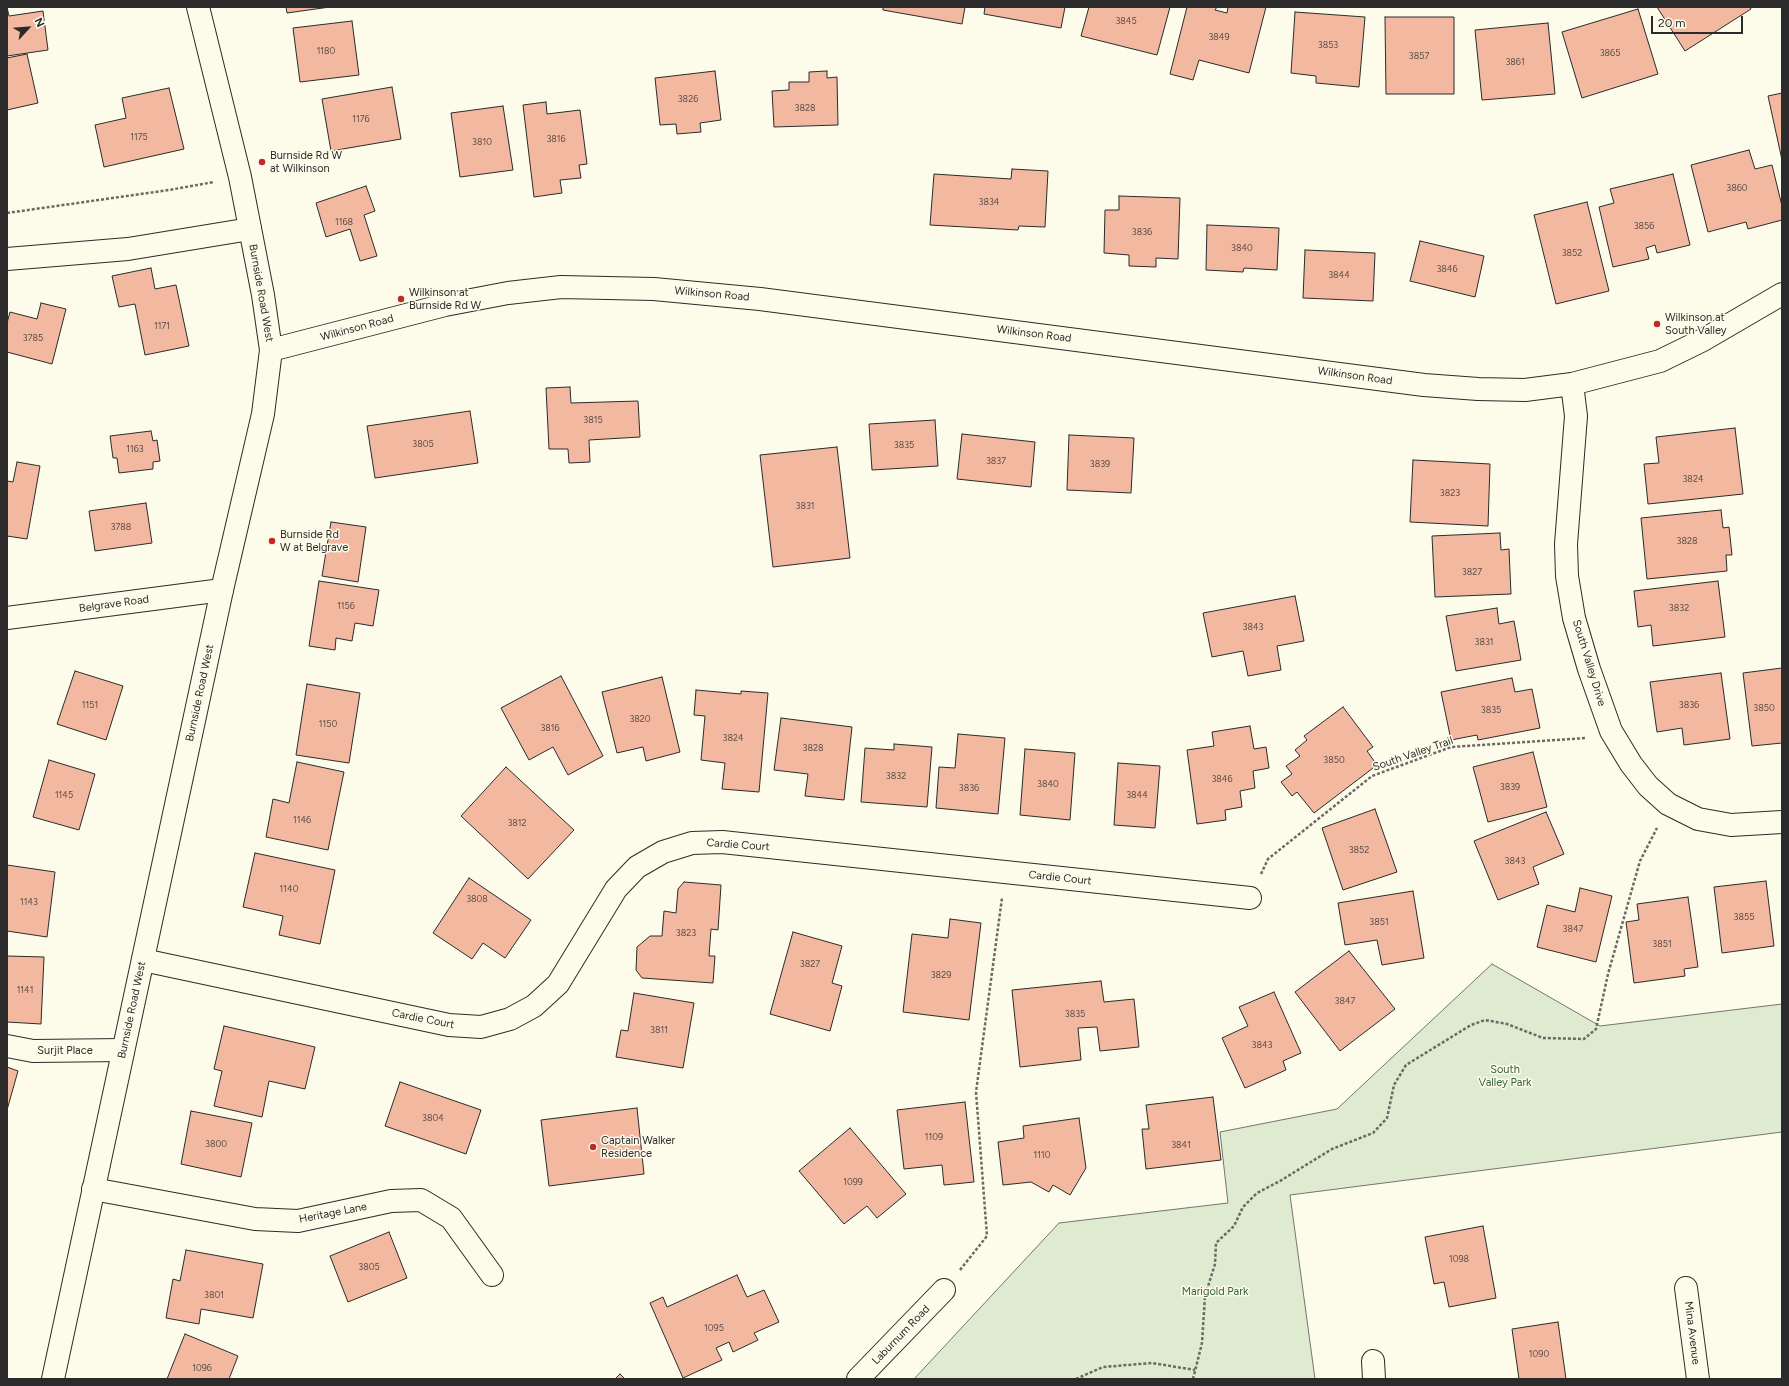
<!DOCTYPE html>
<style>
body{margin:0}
#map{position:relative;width:1789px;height:1386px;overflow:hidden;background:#fdfbea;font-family:Figtree,sans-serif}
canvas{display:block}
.frame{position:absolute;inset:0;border:8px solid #2b2b2b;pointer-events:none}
.north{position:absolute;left:8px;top:8px;width:40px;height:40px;-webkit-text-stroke:3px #fdfbea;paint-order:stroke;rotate:64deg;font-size:11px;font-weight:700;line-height:16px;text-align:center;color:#2b2b2b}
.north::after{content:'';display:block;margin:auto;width:14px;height:18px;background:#2b2b2b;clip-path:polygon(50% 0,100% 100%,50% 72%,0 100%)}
.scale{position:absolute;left:1651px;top:16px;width:92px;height:18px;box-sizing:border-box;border:2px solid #2b2b2b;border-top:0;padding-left:5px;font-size:12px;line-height:14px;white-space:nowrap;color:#2b2b2b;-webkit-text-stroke:3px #fdfbea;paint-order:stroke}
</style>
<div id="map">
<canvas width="1789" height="1386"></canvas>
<div class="frame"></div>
<div class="north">N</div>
<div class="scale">20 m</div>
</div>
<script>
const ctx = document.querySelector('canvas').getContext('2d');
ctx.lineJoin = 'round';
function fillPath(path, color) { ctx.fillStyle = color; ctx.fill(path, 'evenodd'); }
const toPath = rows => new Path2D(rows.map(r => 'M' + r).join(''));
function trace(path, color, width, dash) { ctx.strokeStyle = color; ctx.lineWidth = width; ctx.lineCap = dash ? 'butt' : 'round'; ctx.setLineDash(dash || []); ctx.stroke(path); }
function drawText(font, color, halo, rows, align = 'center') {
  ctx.font = font + ' Figtree,sans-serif'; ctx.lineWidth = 3; ctx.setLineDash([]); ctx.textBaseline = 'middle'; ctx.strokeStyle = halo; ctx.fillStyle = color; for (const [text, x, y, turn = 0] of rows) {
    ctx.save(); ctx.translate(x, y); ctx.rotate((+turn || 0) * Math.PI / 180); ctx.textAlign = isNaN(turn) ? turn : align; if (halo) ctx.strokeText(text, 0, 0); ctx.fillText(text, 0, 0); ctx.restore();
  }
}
const green = toPath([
 [1492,964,1600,1026,1782,1004,1782,1132,1290,1195,1315,1379,914,1379,1059,1223,1228,1203,1220,1132,1337,1109,1492,964]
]);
fillPath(green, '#deebd1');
trace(green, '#74746e', 1);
const building = toPath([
 [7,7,9,16,43,11,48,50,7,56,7,7],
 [286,7,330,7,287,13,286,7],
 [883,7,965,7,962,24,883,10,883,7],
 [985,7,1065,7,1061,28,984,14,985,7],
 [1089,7,1170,7,1157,55,1081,36,1089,7],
 [1187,7,1217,7,1215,10,1227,13,1228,7,1266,7,1249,73,1199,60,1193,80,1170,74,1187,7],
 [1657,7,1750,7,1751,9,1685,51,1657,7],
 [1638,9,1658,74,1582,98,1562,32,1638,9],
 [1295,12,1365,17,1359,87,1316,83,1316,76,1291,73,1295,12],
 [1385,17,1454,17,1454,94,1386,94,1385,17],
 [352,21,359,75,300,82,293,28,352,21],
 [1548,23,1555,94,1482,100,1475,30,1548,23],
 [27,54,38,103,7,110,7,58,27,54],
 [715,71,721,120,700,123,701,132,677,134,676,124,660,125,655,78,715,71],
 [827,71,827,78,837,77,838,125,774,127,772,91,789,90,789,82,809,82,809,72,827,71],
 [392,87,401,139,331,151,322,99,392,87],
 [169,88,184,149,104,167,95,125,126,118,122,98,169,88],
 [1782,93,1782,160,1768,96,1782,93],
 [546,102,547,114,580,110,587,164,579,165,581,178,560,180,562,193,534,197,523,105,546,102],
 [503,106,513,170,460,177,451,113,503,106],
 [1749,150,1755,169,1772,165,1782,206,1782,220,1748,229,1746,222,1708,232,1691,165,1749,150],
 [1012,169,1048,171,1045,227,1019,226,1018,230,930,225,934,174,1011,179,1012,169],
 [1673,174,1690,245,1657,253,1655,245,1646,248,1649,259,1613,267,1599,207,1614,203,1610,189,1673,174],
 [366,186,375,211,364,215,377,256,360,261,350,229,326,237,316,203,366,186],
 [1119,196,1180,198,1178,259,1156,258,1156,267,1129,266,1129,255,1104,253,1105,210,1119,210,1119,196],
 [1587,202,1609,291,1556,304,1534,215,1587,202],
 [1207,225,1279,228,1277,270,1244,268,1243,272,1206,270,1207,225],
 [1420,241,1484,256,1475,297,1410,281,1420,241],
 [1305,250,1375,253,1373,301,1303,298,1305,250],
 [151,268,155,289,176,285,189,346,145,355,135,304,119,307,112,276,151,268],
 [41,303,66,309,52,364,7,352,7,323,10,312,37,319,41,303],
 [570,387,571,403,638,401,640,437,589,440,590,462,569,463,568,449,549,449,546,388,570,387],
 [470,411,478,463,375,478,367,426,470,411],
 [935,420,938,466,872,470,869,424,935,420],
 [1735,428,1743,494,1648,504,1644,464,1659,463,1656,437,1735,428],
 [151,431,153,441,157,440,160,461,153,462,153,469,119,473,117,458,113,458,110,436,151,431],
 [962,434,1035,442,1031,487,957,479,962,434],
 [1069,435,1134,438,1131,493,1067,490,1069,435],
 [837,447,850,558,773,567,760,455,837,447],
 [1413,460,1490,464,1488,526,1410,522,1413,460],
 [17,462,40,466,27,539,7,536,7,481,13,482,17,462],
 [146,503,152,543,95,551,89,511,146,503],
 [1721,510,1723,528,1729,527,1732,555,1726,555,1727,571,1647,579,1641,518,1721,510],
 [331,522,366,527,358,582,322,576,331,522],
 [1500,533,1501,550,1509,549,1511,594,1435,597,1432,536,1500,533],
 [319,581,379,590,373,626,355,623,352,641,336,638,335,650,309,646,319,581],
 [1718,581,1725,637,1653,646,1651,625,1638,627,1634,591,1718,581],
 [1295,596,1304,641,1277,646,1281,670,1248,676,1243,651,1212,657,1203,613,1295,596],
 [1497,608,1499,624,1514,621,1521,660,1456,671,1446,616,1497,608],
 [1782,668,1782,743,1752,746,1743,673,1782,668],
 [75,671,123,686,106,740,57,724,75,671],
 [1721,673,1730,739,1684,745,1682,728,1657,732,1650,682,1721,673],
 [561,676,603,756,568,775,553,747,529,760,501,708,561,676],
 [662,677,680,752,646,761,643,747,617,753,602,692,662,677],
 [1512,678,1515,692,1532,689,1540,728,1478,740,1477,735,1451,740,1441,692,1512,678],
 [307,684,360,693,349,763,296,755,307,684],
 [696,690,741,694,741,691,768,693,759,792,722,789,725,763,701,760,705,716,694,715,696,690],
 [1343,707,1373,747,1367,751,1377,765,1314,813,1297,792,1292,796,1281,782,1292,774,1286,766,1300,756,1295,750,1307,740,1304,736,1343,707],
 [781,718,852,727,844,800,805,796,808,774,774,770,781,718],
 [1250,726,1254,749,1266,747,1269,768,1253,771,1255,788,1240,791,1242,807,1225,810,1226,820,1197,824,1187,750,1214,746,1212,732,1250,726],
 [958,734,1005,738,998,814,936,808,939,767,955,768,958,734],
 [894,744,932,747,927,807,861,802,865,748,894,750,894,744],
 [1025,749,1075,753,1070,820,1020,815,1025,749],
 [1533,752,1547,807,1488,822,1473,767,1533,752],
 [49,760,95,774,79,830,33,817,49,760],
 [297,762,344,772,328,850,266,837,273,799,289,803,297,762],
 [1118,763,1160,766,1155,828,1114,825,1118,763],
 [506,767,574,830,528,879,461,816,506,767],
 [1375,809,1397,872,1343,890,1322,828,1375,809],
 [1546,812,1564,854,1533,867,1539,884,1498,900,1474,841,1546,812],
 [255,853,335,870,320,944,279,935,283,916,243,907,255,853],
 [7,865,55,872,47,937,7,931,7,865],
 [469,878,531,920,505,958,483,943,472,959,433,933,469,878],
 [1766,881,1774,946,1722,953,1714,887,1766,881],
 [684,882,721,885,718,930,711,929,709,956,715,956,713,983,642,978,636,970,637,947,650,936,662,936,664,911,676,913,678,889,684,882],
 [1580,888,1612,896,1596,962,1537,947,1547,905,1575,912,1580,888],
 [1413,891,1424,958,1382,965,1377,940,1345,945,1338,903,1413,891],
 [1688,897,1698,967,1684,969,1685,976,1634,983,1626,922,1639,920,1637,904,1688,897],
 [950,919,981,923,969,1020,903,1012,912,934,948,938,950,919],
 [793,932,842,946,832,983,842,986,830,1031,770,1014,793,932],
 [1349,951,1395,1009,1340,1051,1295,992,1349,951],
 [7,956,44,957,41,1024,7,1022,7,956],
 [1101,981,1104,1002,1134,999,1139,1047,1100,1051,1097,1027,1078,1028,1081,1060,1020,1067,1012,990,1101,981],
 [1274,992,1301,1053,1283,1061,1286,1070,1245,1088,1222,1038,1248,1026,1239,1007,1274,992],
 [634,993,694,1003,683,1068,616,1057,621,1030,628,1031,634,993],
 [224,1026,315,1047,305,1089,269,1081,262,1117,214,1106,222,1071,214,1069,224,1026],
 [7,1067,18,1071,7,1110,7,1067],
 [400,1082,481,1110,466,1154,385,1126,400,1082],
 [1213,1097,1221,1160,1146,1169,1142,1129,1149,1129,1146,1105,1213,1097],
 [965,1102,974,1182,944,1185,942,1165,904,1169,897,1110,965,1102],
 [637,1108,644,1174,549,1186,541,1120,637,1108],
 [191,1111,252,1123,241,1177,181,1164,191,1111],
 [1079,1118,1086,1168,1070,1195,1053,1185,1049,1192,1031,1182,1003,1185,998,1142,1024,1138,1023,1126,1079,1118],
 [850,1128,906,1194,877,1218,867,1206,844,1224,799,1171,850,1128],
 [1483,1226,1496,1298,1449,1307,1444,1282,1434,1284,1425,1237,1483,1226],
 [389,1232,407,1278,348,1302,330,1256,389,1232],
 [186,1250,263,1264,253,1318,201,1309,199,1324,166,1318,173,1279,180,1281,186,1250],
 [737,1275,747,1297,764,1290,779,1322,754,1333,758,1340,733,1352,729,1342,716,1348,722,1360,683,1378,650,1303,663,1297,667,1307,737,1275],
 [1558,1322,1566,1379,1519,1379,1512,1329,1558,1322],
 [185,1334,238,1356,229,1379,167,1379,185,1334],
 [620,1374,625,1379,615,1379,620,1374]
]);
fillPath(building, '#f2b8a0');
trace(building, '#2b2b2b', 1);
const minor = toPath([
 [7,259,128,249,250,229],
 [271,350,445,305,508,293,561,287,654,289,760,299,1424,385,1478,389,1525,390,1572,384,1660,361,1703,340,1782,294],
 [1572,384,1576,416,1566,544,1567,576,1574,618,1589,669,1611,731,1631,764,1648,786,1668,804,1698,819,1731,825,1782,822],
 [7,618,222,590],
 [143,960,449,1025,481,1027,510,1019,534,1006,558,984,616,889,637,867,663,852,692,843,722,842,1250,898],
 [7,1046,33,1051,123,1050],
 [93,1189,255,1219,298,1221,391,1201,421,1200,451,1218,492,1275],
 [1686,1288,1698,1379],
 [1373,1361,1374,1379],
 [858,1379,944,1290]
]);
const tertiary = toPath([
 [53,1379,222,590,263,414,271,350,263,295,240,177,198,7]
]);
trace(minor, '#2b2b2b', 24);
trace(tertiary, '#2b2b2b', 24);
trace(toPath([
 [7,213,169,190,214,182],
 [1261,874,1268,859,1372,776,1451,747,1586,738],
 [960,1270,987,1236,976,1092,1002,898],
 [1076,1379,1103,1367,1152,1363,1195,1370],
 [1193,1379,1202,1343,1205,1296,1215,1264,1216,1243,1234,1226,1243,1207,1257,1193,1280,1181,1332,1149,1373,1133,1387,1118,1394,1085,1406,1065,1471,1025,1485,1020,1507,1024,1543,1038,1584,1039,1596,1029,1608,974,1640,861,1657,828]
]), '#6a6964', 2.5, [3, 2]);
trace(minor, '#fdfbea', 22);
trace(tertiary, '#fdfbea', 22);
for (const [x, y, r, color] of [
 [262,162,4,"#c62828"],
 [401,299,4,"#c62828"],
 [1657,324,4,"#c62828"],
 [272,541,4,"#c62828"],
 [593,1147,4,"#c62828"]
]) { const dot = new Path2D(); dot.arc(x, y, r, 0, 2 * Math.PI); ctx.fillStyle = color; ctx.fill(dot); trace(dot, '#fdfbea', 1.5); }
drawText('9px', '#5d4e48', null, [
 ["3845",1126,21],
 ["3849",1219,37],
 ["3853",1328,45],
 ["1180",326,51],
 ["3865",1610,53],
 ["3857",1419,56],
 ["3861",1515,62],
 ["3826",688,99],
 ["3828",805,108],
 ["1176",361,119],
 ["1175",139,137],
 ["3816",556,139],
 ["3810",482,142],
 ["3860",1737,188],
 ["3834",989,202],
 ["1168",344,222],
 ["3856",1644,226],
 ["3836",1142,232],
 ["3840",1242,248],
 ["3852",1572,253],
 ["3846",1447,269],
 ["3844",1339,275],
 ["1171",162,326],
 ["3785",33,338],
 ["3815",593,420],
 ["3805",423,444],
 ["3835",904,445],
 ["1163",135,449],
 ["3837",996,461],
 ["3839",1100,464],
 ["3824",1693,479],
 ["3823",1450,493],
 ["3831",805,506],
 ["3788",121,527],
 ["3828",1687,541],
 ["3827",1472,572],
 ["1156",346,606],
 ["3832",1679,608],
 ["3843",1253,627],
 ["3831",1484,642],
 ["1151",90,705],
 ["3836",1689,705],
 ["3850",1764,708],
 ["3835",1491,710],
 ["3820",640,719],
 ["1150",328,724],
 ["3816",550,728],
 ["3824",733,738],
 ["3828",813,748],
 ["3850",1334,760],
 ["3832",896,776],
 ["3846",1222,779],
 ["3840",1048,784],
 ["3839",1510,787],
 ["3836",969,788],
 ["1145",64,795],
 ["3844",1137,795],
 ["1146",302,820],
 ["3812",517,823],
 ["3852",1359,850],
 ["3843",1515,861],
 ["1140",289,889],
 ["3808",477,899],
 ["1143",29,902],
 ["3855",1744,917],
 ["3851",1379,922],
 ["3847",1573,929],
 ["3823",686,933],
 ["3851",1662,944],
 ["3827",810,964],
 ["3829",941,975],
 ["1141",25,990],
 ["3847",1345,1001],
 ["3835",1075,1014],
 ["3811",659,1030],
 ["3843",1262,1045],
 ["3804",433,1118],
 ["1109",934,1137],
 ["3800",216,1144],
 ["3841",1181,1145],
 ["1110",1042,1155],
 ["1099",853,1182],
 ["1098",1459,1259],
 ["3805",369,1267],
 ["3801",214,1295],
 ["1095",714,1328],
 ["1090",1539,1354],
 ["1096",202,1368]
]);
drawText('11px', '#2b2b2b', '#fdfbea', [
 ["Burnside Rd W",270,156],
 ["at Wilkinson",270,169],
 ["Wilkinson at",409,293],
 ["Burnside Rd W",409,306],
 ["Wilkinson at",1665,318],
 ["South Valley",1665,331],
 ["Burnside Rd",280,535],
 ["W at Belgrave",280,548],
 ["Captain Walker",601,1141],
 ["Residence",601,1154]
], 'left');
drawText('11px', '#2b2b2b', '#fdfbea', [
 ["Burnside Road West",261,293,80],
 ["Wilkinson Road",712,294,5],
 ["Wilkinson Road",357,328,-15],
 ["Wilkinson Road",1034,334,7],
 ["Wilkinson Road",1355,376,8],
 ["Belgrave Road",114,604,-8],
 ["South Valley Drive",1589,663,73],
 ["Burnside Road West",200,693,-78],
 ["South Valley Trail",1413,754,-19],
 ["Cardie Court",738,845,4],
 ["Cardie Court",1060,878,6],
 ["Burnside Road West",132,1010,-78],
 ["Cardie Court",423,1019,11],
 ["Surjit Place",65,1051],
 ["Heritage Lane",333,1213,-11],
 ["Mina Avenue",1692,1333,83],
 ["Laburnum Road",901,1335,-46]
]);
drawText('11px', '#34623c', '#fdfbea', [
 ["South",1505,1070],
 ["Valley Park",1505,1083],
 ["Marigold Park",1215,1292]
]);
</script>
